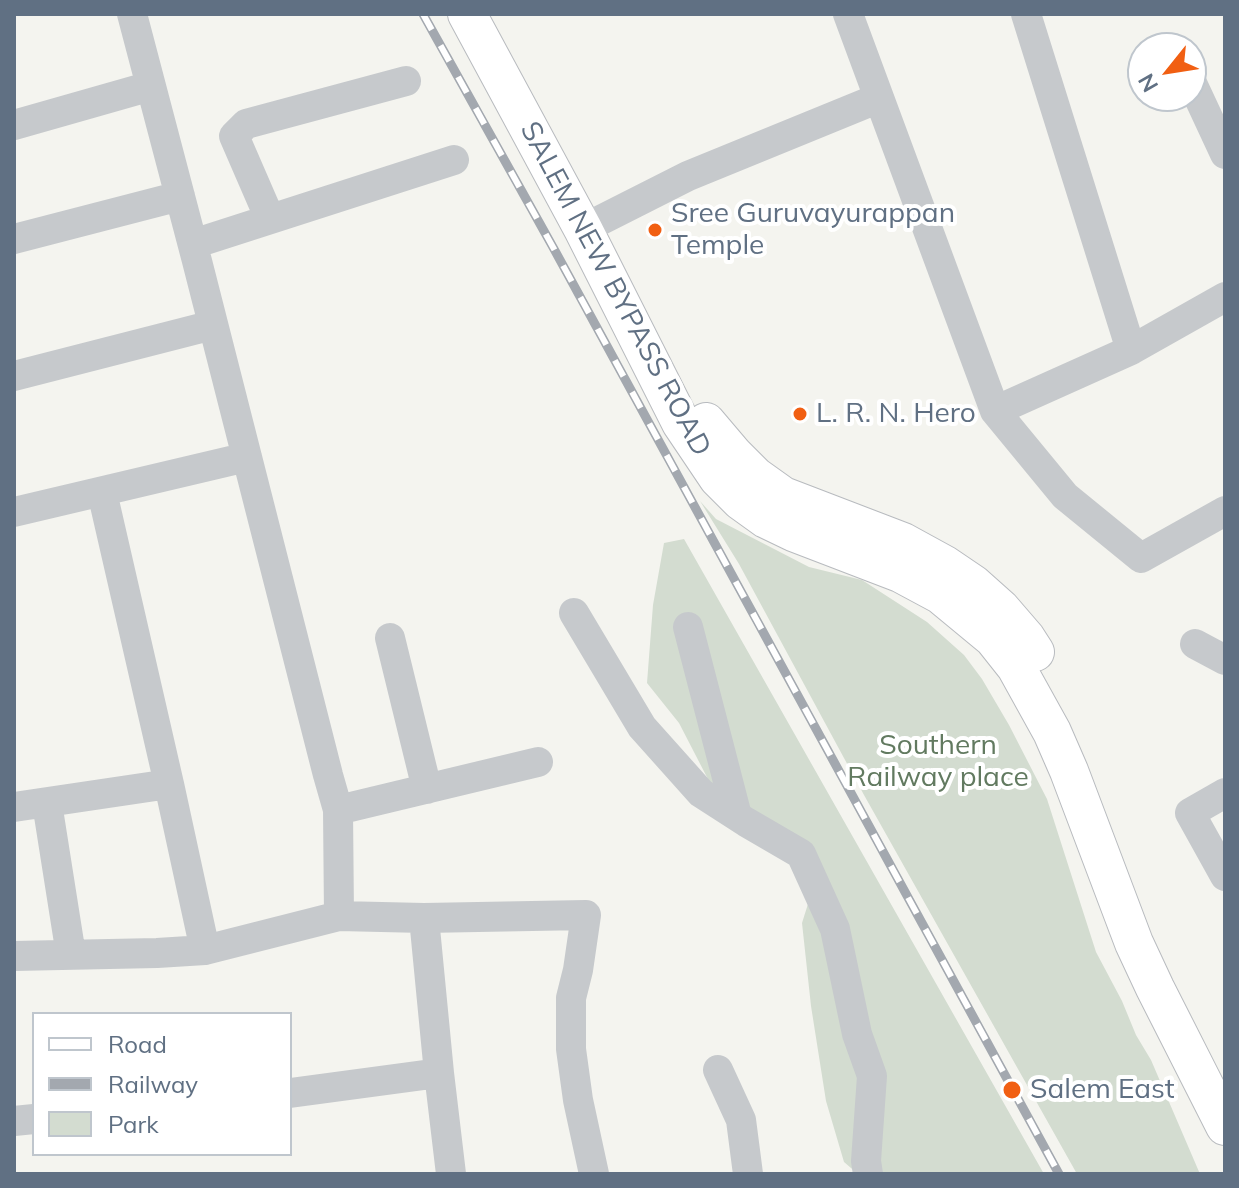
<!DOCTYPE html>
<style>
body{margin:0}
#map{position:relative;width:1239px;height:1188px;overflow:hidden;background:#f4f4ef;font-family:Mulish,sans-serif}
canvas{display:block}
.frame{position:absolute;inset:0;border:16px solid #607083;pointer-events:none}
.legend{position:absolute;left:32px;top:1012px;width:260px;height:144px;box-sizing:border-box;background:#fff;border:2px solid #bfc6cd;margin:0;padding:10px 14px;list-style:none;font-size:24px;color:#607083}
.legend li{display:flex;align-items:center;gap:16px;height:40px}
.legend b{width:40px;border:2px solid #bfc6cd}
.north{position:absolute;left:1127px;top:32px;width:80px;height:80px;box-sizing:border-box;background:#fff;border:2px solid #bfc6cd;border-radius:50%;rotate:240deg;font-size:22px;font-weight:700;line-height:32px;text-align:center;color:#607083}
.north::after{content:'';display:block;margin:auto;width:28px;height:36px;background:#f15f12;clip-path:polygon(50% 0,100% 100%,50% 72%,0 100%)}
</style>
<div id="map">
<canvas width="1239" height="1188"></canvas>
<div class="frame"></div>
<ul class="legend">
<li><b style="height:10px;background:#fff"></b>Road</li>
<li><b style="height:10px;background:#a3a8af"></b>Railway</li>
<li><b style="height:22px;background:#d3dcd0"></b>Park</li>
</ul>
<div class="north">N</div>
</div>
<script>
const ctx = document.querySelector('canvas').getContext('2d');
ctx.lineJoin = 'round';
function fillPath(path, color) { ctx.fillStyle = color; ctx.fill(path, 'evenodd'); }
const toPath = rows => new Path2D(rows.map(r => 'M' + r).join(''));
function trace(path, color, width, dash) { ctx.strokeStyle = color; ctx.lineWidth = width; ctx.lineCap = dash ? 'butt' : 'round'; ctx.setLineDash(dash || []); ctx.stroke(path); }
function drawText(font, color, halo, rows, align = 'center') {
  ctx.font = font + ' Mulish,sans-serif'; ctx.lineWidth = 8; ctx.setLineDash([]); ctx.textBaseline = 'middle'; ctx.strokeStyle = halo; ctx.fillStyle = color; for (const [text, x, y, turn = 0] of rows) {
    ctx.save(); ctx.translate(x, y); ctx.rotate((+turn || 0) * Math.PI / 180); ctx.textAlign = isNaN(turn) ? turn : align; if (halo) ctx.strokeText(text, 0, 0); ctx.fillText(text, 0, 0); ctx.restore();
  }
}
fillPath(toPath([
 [700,501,716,519,809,567,862,580,927,622,964,655,982,679,1009,725,1047,799,1096,952,1122,1001,1136,1035,1151,1060,1200,1174,1077,1174,864,795,739,564],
 [684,539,1044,1174,858,1174,844,1162,826,1101,811,1006,802,923,818,872,711,785,679,723,647,683,653,605,664,543]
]), '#d3dcd0');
const major = toPath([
 [467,14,583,229,681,423,718,478,741,501,766,519,793,532,900,573,941,595,993,638,1016,667,1052,732,1069,771,1134,943,1155,988,1225,1126],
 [706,422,734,455,755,476,783,496,903,542,945,565,973,584,1001,609,1026,638,1035,652]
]);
trace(major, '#b8bbbf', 40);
trace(toPath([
 [132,14,197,261,328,775,338,810,339,916,424,918,439,1073],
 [848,14,995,411,1131,350,1225,297],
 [1026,14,1131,350],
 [1191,81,1225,154],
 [14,125,151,86],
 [270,219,234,136,246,124,406,81],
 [599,221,688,176,879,98],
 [14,239,180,196],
 [193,244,454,160],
 [14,376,213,325],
 [995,411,1065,496,1141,558,1225,511],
 [14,512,247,457],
 [574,613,642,727,701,793,746,822,801,854,835,929,857,1034,872,1076,866,1161,868,1174],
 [688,627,737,816],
 [390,638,427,789],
 [1195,644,1225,660],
 [169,784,205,950],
 [1225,793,1190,813,1225,876],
 [47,803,71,955],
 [14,807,169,784,102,492],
 [338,810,538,762],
 [424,918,586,915,578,970,571,998,571,1049,578,1100,594,1174],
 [14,956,157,953,205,950,339,916],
 [718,1070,741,1120,748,1174],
 [290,1093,439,1073,451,1174],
 [14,1121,34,1119]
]), '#c6c9cc', 30);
trace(major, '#fff', 38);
const rail = toPath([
 [423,14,554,249,1059,1174]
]);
trace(rail, '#a3a8af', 9);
trace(rail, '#fff', 6, [18]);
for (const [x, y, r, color] of [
 [655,230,8,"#f15f12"],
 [800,414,8,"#f15f12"],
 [1012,1090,10,"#f15f12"]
]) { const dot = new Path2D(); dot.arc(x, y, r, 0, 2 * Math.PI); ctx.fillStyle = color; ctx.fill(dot); trace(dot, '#fff', 3); }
drawText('28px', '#607083', '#fff', [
 ["Sree Guruvayurappan",671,214],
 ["Temple",671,246],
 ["L. R. N. Hero",816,414],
 ["Salem East",1030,1090]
], 'left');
drawText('28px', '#607083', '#fff', [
 ["SALEM NEW BYPASS ROAD",615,289,62]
]);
drawText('28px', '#627a60', '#fff', [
 ["Southern",938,746],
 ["Railway place",938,778]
]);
</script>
